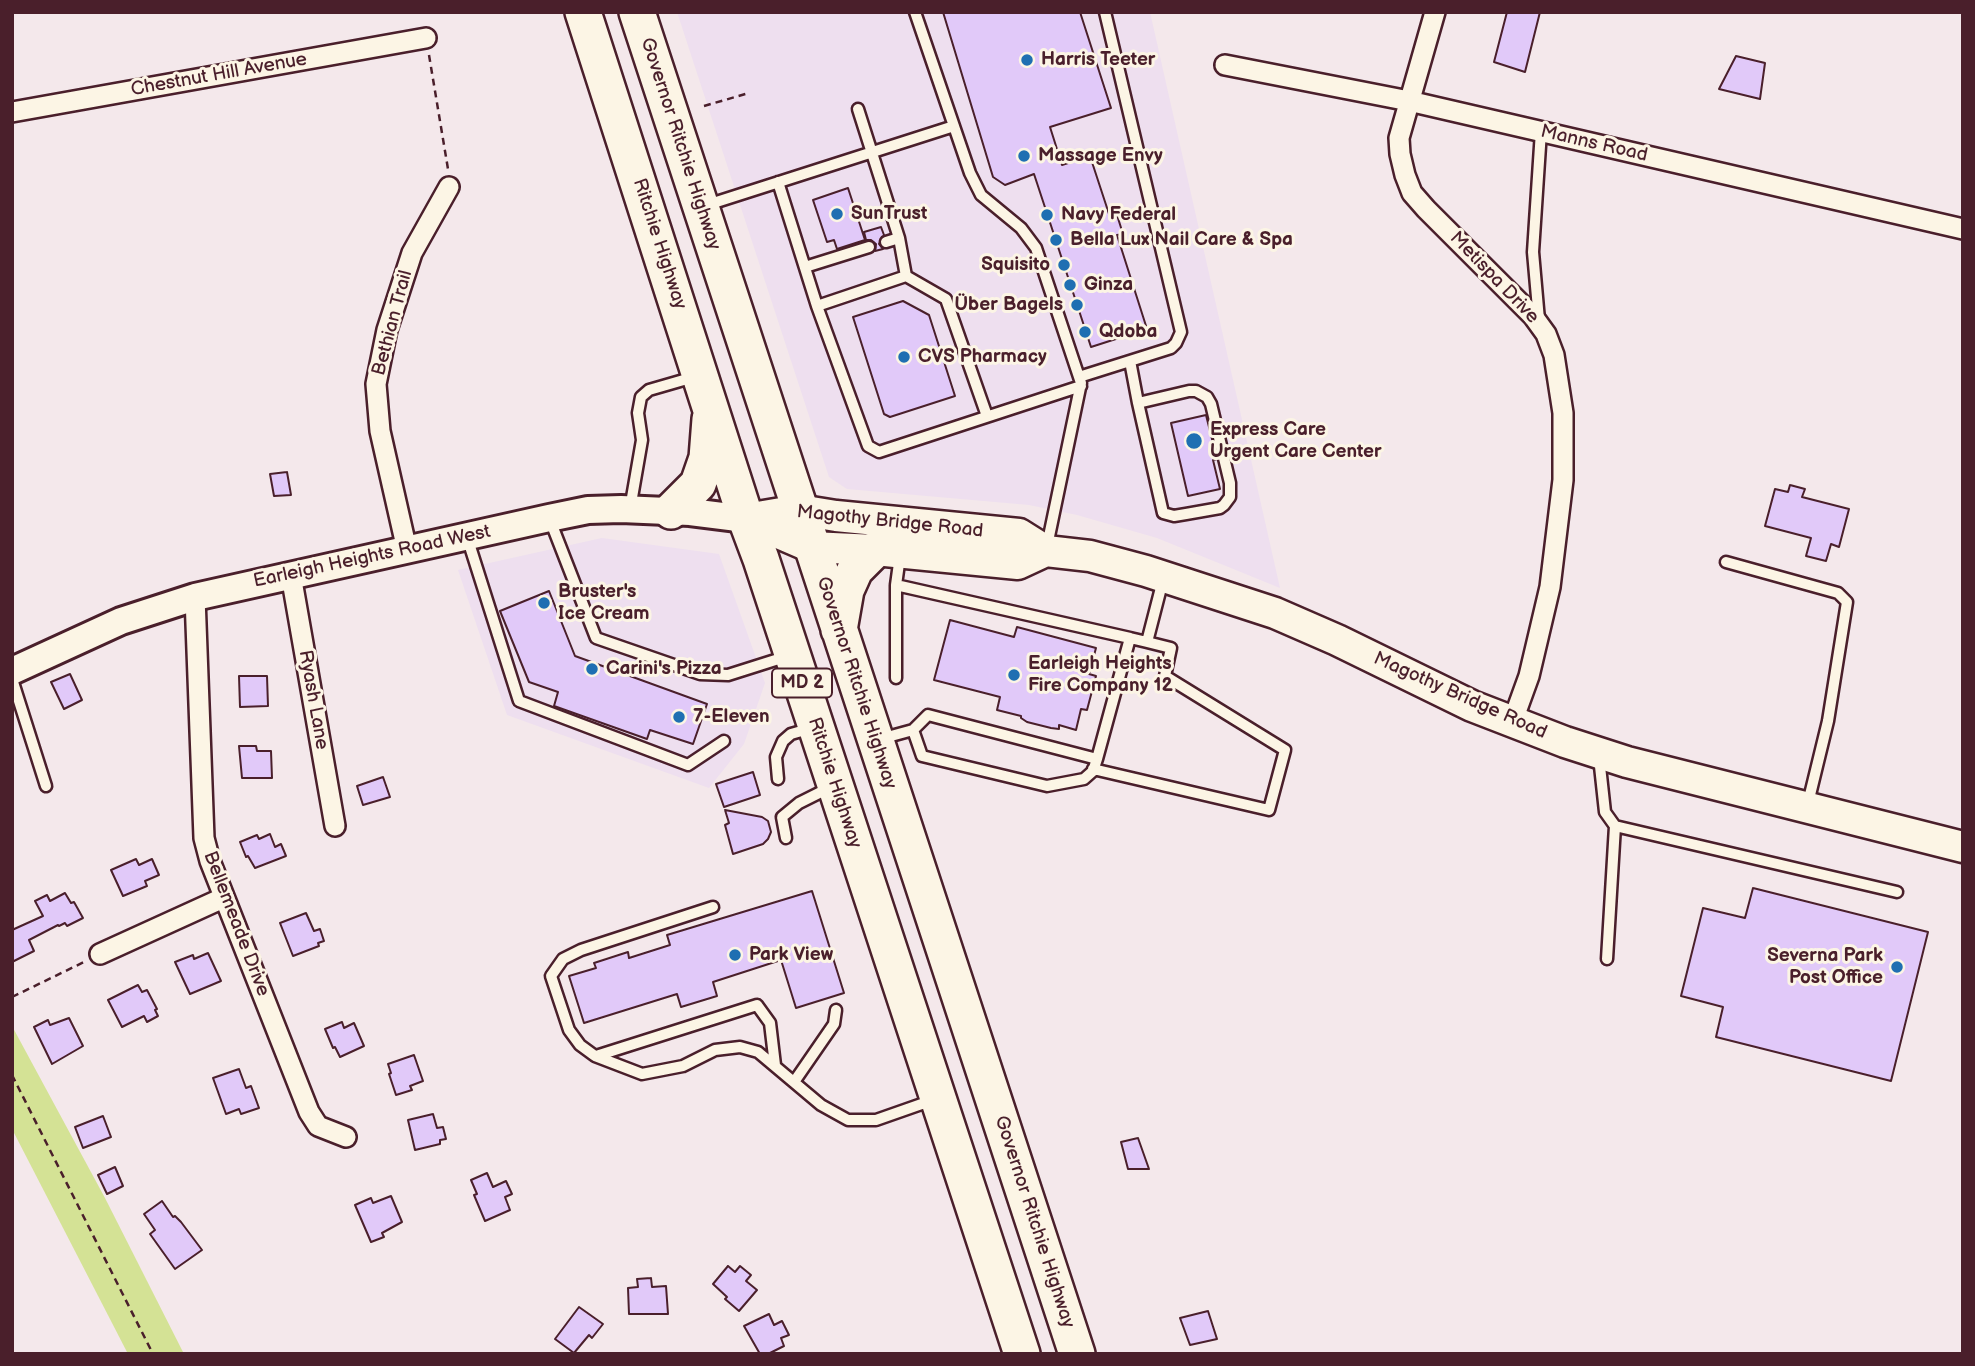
<!DOCTYPE html>
<meta charset="utf-8">
<style>
body{margin:0}
#map{position:relative;width:1975px;height:1366px;overflow:hidden;background:#f4e8eb;font-family:"Balsamiq Sans",sans-serif}
canvas{display:block}
.frame{position:absolute;inset:0;border:14px solid #4a1f2b;pointer-events:none}
</style>
<div id="map">
<canvas width="1975" height="1366"></canvas>
<div class="frame"></div>
</div>
<script>
const ctx = document.querySelector('canvas').getContext('2d');
ctx.lineJoin = 'round';
function fillPath(path, color) { ctx.fillStyle = color; ctx.fill(path, 'evenodd'); }
const toPath = rows => new Path2D(rows.map(r => 'M' + r).join(''));
function trace(path, color, width, dash) { ctx.strokeStyle = color; ctx.lineWidth = width; ctx.lineCap = dash ? 'butt' : 'round'; ctx.setLineDash(dash || []); ctx.stroke(path); }
function drawText(font, color, halo, rows, align = 'center') {
  ctx.font = font + ' "Balsamiq Sans",sans-serif'; ctx.lineWidth = 6; ctx.setLineDash([]); ctx.textBaseline = 'middle'; ctx.strokeStyle = halo; ctx.fillStyle = color; for (const [text, x, y, turn = 0] of rows) {
    ctx.save(); ctx.translate(x, y); ctx.rotate((+turn || 0) * Math.PI / 180); ctx.textAlign = isNaN(turn) ? turn : align; if (halo) ctx.strokeText(text, 0, 0); ctx.fillText(text, 0, 0); ctx.restore();
  }
}
fillPath(toPath([
 [677,12,1150,12,1280,588,1157,538,1077,515,1029,505,847,489,829,477],
 [602,538,719,554,765,683,744,744,709,788,507,715,458,570]
]), '#eedfef');
fillPath(toPath([
 [12,1026,105,1198,184,1354,128,1354,12,1129]
]), '#d4e295');
const building = toPath([
 [943,12,1080,12,1111,108,1050,127,1062,165,1090,156,1110,217,1117,215,1123,234,1117,235,1147,329,1091,347,1034,174,1005,185,993,177,943,12],
 [1507,12,1540,12,1525,72,1494,62,1507,12],
 [1736,56,1765,63,1760,99,1719,89,1736,56],
 [848,188,865,240,837,249,834,240,827,242,813,200,848,188],
 [881,227,884,235,879,244,883,249,875,251,876,244,871,240,866,240,864,232,881,227],
 [903,301,929,315,955,396,890,417,884,414,853,317,903,301],
 [1206,415,1217,459,1213,460,1220,489,1188,496,1171,423,1206,415],
 [287,472,291,495,274,496,270,474,287,472],
 [1790,485,1805,489,1802,497,1849,509,1839,547,1831,544,1826,561,1806,556,1811,538,1765,526,1775,489,1788,492,1790,485],
 [549,591,575,656,707,704,693,744,650,730,647,739,554,706,558,692,529,682,500,611,549,591],
 [950,620,1014,637,1017,627,1096,648,1089,674,1096,676,1087,710,1081,709,1076,730,1059,725,1059,729,1051,728,1027,722,1021,718,1021,716,997,710,1000,697,934,680,950,620],
 [70,674,82,700,64,709,51,682,70,674],
 [239,676,267,676,268,706,240,707,239,676],
 [239,746,256,746,257,751,271,751,272,778,242,778,239,746],
 [753,772,760,795,724,807,716,784,753,772],
 [383,777,390,797,363,805,357,786,383,777],
 [725,810,762,817,768,821,771,832,768,839,763,844,733,854,725,825,729,823,725,810],
 [270,834,275,847,281,844,286,856,255,868,248,856,246,857,240,842,257,835,259,839,270,834],
 [136,859,139,865,152,859,159,875,145,881,147,886,123,896,111,870,136,859],
 [1753,888,1928,932,1891,1081,1716,1037,1723,1007,1681,996,1703,908,1745,918,1753,888],
 [812,891,844,993,796,1008,781,960,713,982,717,996,681,1007,677,994,584,1023,569,976,596,968,594,963,628,952,629,958,670,945,667,935,812,891],
 [65,893,71,903,74,902,83,918,67,926,65,923,59,926,58,925,29,940,34,951,12,962,12,930,43,916,35,901,47,895,50,901,65,893],
 [306,913,314,931,320,929,324,941,318,943,319,946,293,956,280,923,306,913],
 [208,953,221,981,190,994,175,962,193,955,194,959,208,953],
 [138,985,142,992,147,990,157,1009,155,1010,158,1016,147,1022,144,1016,122,1027,108,1000,138,985],
 [69,1018,83,1046,52,1064,34,1027,48,1020,50,1025,69,1018],
 [342,1022,344,1028,354,1023,364,1046,340,1057,335,1047,333,1048,325,1029,342,1022],
 [414,1055,423,1081,410,1086,412,1090,396,1095,389,1074,391,1073,388,1064,414,1055],
 [239,1069,246,1088,251,1086,259,1108,241,1114,239,1109,226,1114,213,1078,239,1069],
 [433,1114,437,1128,443,1127,446,1139,440,1140,440,1144,415,1150,408,1120,433,1114],
 [103,1116,111,1137,83,1148,75,1127,103,1116],
 [1138,1138,1149,1169,1128,1169,1121,1142,1138,1138],
 [115,1167,123,1186,107,1194,98,1175,115,1167],
 [487,1173,493,1187,506,1181,512,1194,505,1197,510,1210,485,1221,474,1195,477,1194,471,1180,487,1173],
 [391,1196,402,1222,382,1233,384,1237,371,1242,355,1205,371,1198,373,1203,391,1196],
 [162,1201,173,1217,175,1216,181,1222,202,1250,175,1269,150,1234,155,1230,144,1214,162,1201],
 [728,1266,735,1272,740,1266,751,1275,746,1281,757,1290,739,1311,725,1299,727,1297,713,1284,728,1266],
 [651,1278,652,1287,666,1286,668,1314,629,1314,628,1288,638,1287,637,1279,651,1278],
 [579,1307,603,1324,592,1338,589,1335,574,1353,555,1339,579,1307],
 [1208,1311,1217,1339,1190,1345,1180,1318,1208,1311],
 [769,1314,774,1325,782,1321,789,1335,781,1338,784,1346,768,1354,760,1354,744,1326,769,1314]
]);
fillPath(building, '#e1c9f9');
trace(building, '#4a1f2b', 2);
const lane = toPath([
 [915,12,970,173,981,195,1021,228,1036,248,1081,383,1047,546],
 [858,109,899,238,906,276,946,299,987,416],
 [778,182,817,306,868,446,879,452,1081,386],
 [707,205,954,126],
 [886,242,899,238],
 [805,267,869,247],
 [817,306,906,276],
 [1539,320,1533,252,1541,131],
 [1130,361,1138,403,1163,513,1174,516,1186,514,1220,508,1224,505,1230,497,1230,483,1211,404,1207,397,1196,391,1189,391,1138,403],
 [1079,377,1171,348,1176,343,1181,332,1105,12],
 [630,509,642,440,638,413,641,397,649,390,694,377],
 [550,520,596,638,700,674,728,675,788,656],
 [467,537,519,701,688,765,724,741],
 [900,556,896,585,1130,638],
 [1726,562,1838,593,1847,602,1828,721,1808,803],
 [896,678,896,585],
 [12,679,46,786],
 [880,739,913,730],
 [1599,757,1605,812,1615,826,1897,892],
 [1097,759,928,715,913,730,922,756,1047,786,1084,779,1093,771,1097,759,1130,638,1147,642,1163,580],
 [1093,769,1269,810,1285,750,1165,676,1171,648,1147,642],
 [778,779,776,757,783,741,791,734,812,728],
 [786,838,782,817,799,803,831,787],
 [713,907,581,950,563,959,551,976,569,1030,580,1045,595,1056,642,1074,683,1066,715,1050,740,1047,758,1052,821,1105,848,1120,876,1120,933,1100],
 [1607,959,1615,826],
 [596,1056,757,1005,770,1023,775,1065],
 [794,1082,834,1024,836,1010]
]);
const street = toPath([
 [1435,12,1399,138,1400,154,1405,175,1412,193,1426,209,1533,316,1546,334,1554,355,1563,413,1563,480,1550,587,1529,676,1512,723],
 [1225,65,1409,101,1963,229],
 [12,112,426,38],
 [407,550,380,431,376,384,387,330,412,253,449,187],
 [291,575,335,826],
 [195,597,204,838,210,861,309,1112,318,1126,346,1137],
 [100,954,223,898]
]);
const secondary = toPath([
 [12,671,121,621,195,597,549,518,588,510,621,509,690,512,746,519]
]);
const primary = toPath([
 [746,519,799,510,836,516,1019,534,1046,551,1090,556,1146,571,1275,613,1337,640,1472,706,1565,742,1627,762,1963,847],
 [746,519,811,547,875,550,1018,564,1046,551]
]);
const highway = toPath([
 [583,12,746,519,761,559,1022,1354],
 [637,12,1077,1354],
 [671,511,698,484,707,458,710,419],
 [839,630,846,590,855,570,875,550]
]);
trace(lane, '#4a1f2b', 15);
trace(street, '#4a1f2b', 24);
trace(secondary, '#4a1f2b', 32);
trace(primary, '#4a1f2b', 35);
trace(highway, '#4a1f2b', 40);
trace(toPath([
 [429,55,448,169],
 [704,106,749,93],
 [12,997,84,962],
 [12,1075,153,1354]
]), '#4a1f2b', 2.5, [7, 5]);
trace(lane, '#fcf5e5', 10);
trace(street, '#fcf5e5', 19);
trace(secondary, '#fcf5e5', 26);
trace(primary, '#fcf5e5', 30);
trace(highway, '#fcf5e5', 35);
for (const [x, y, r, color] of [
 [1027,60,7,"#1f6fb2"],
 [1024,156,7,"#1f6fb2"],
 [837,214,7,"#1f6fb2"],
 [1047,215,7,"#1f6fb2"],
 [1056,240,7,"#1f6fb2"],
 [1064,265,7,"#1f6fb2"],
 [1070,285,7,"#1f6fb2"],
 [1077,305,7,"#1f6fb2"],
 [1085,332,7,"#1f6fb2"],
 [904,357,7,"#1f6fb2"],
 [1194,441,9,"#1f6fb2"],
 [544,603,7,"#1f6fb2"],
 [592,669,7,"#1f6fb2"],
 [1014,675,7,"#1f6fb2"],
 [679,717,7,"#1f6fb2"],
 [735,955,7,"#1f6fb2"],
 [1897,967,7,"#1f6fb2"]
]) { const dot = new Path2D(); dot.arc(x, y, r, 0, 2 * Math.PI); ctx.fillStyle = color; ctx.fill(dot); trace(dot, '#fcf5e5', 2.5); }
for (const [x, y, w] of [
 [802,683,60]
]) { const box = new Path2D(); box.roundRect(x - w / 2, y - 14.5, w, 29, 5); ctx.fillStyle = '#fcf5e5'; ctx.fill(box); trace(box, '#4a1f2b', 2); }
drawText('bold 18px', '#4a1f2b', null, [
 ["MD 2",802,683]
]);
drawText('bold 19px', '#4a1f2b', '#fcf5e5', [
 ["Harris Teeter",1041,60],
 ["Massage Envy",1038,156],
 ["SunTrust",851,214],
 ["Navy Federal",1061,215],
 ["Bella Lux Nail Care & Spa",1070,240],
 ["Squisito",1050,265,"right"],
 ["Ginza",1084,285],
 ["Über Bagels",1063,305,"right"],
 ["Qdoba",1099,332],
 ["CVS Pharmacy",918,357],
 ["Express Care",1210,430],
 ["Urgent Care Center",1210,452],
 ["Bruster's",558,592],
 ["Ice Cream",558,614],
 ["Earleigh Heights",1028,664],
 ["Fire Company 12",1028,686],
 ["Carini's Pizza",606,669],
 ["7-Eleven",693,717],
 ["Park View",749,955],
 ["Severna Park",1883,956,"right"],
 ["Post Office",1883,978,"right"]
], 'left');
drawText('19px', '#4a1f2b', '#fcf5e5', [
 ["Chestnut Hill Avenue",219,75,-10],
 ["Governor Ritchie Highway",680,144,72],
 ["Manns Road",1594,144,13],
 ["Ritchie Highway",659,244,72],
 ["Metispa Drive",1494,278,46],
 ["Bethian Trail",393,323,-75],
 ["Magothy Bridge Road",890,522,6],
 ["Earleigh Heights Road West",372,557,-12],
 ["Governor Ritchie Highway",856,683,72],
 ["Magothy Bridge Road",1460,696,24],
 ["Ryash Lane",313,700,80],
 ["Ritchie Highway",834,783,72],
 ["Bellemeade Drive",236,924,69],
 ["Governor Ritchie Highway",1034,1222,72]
]);
</script>
